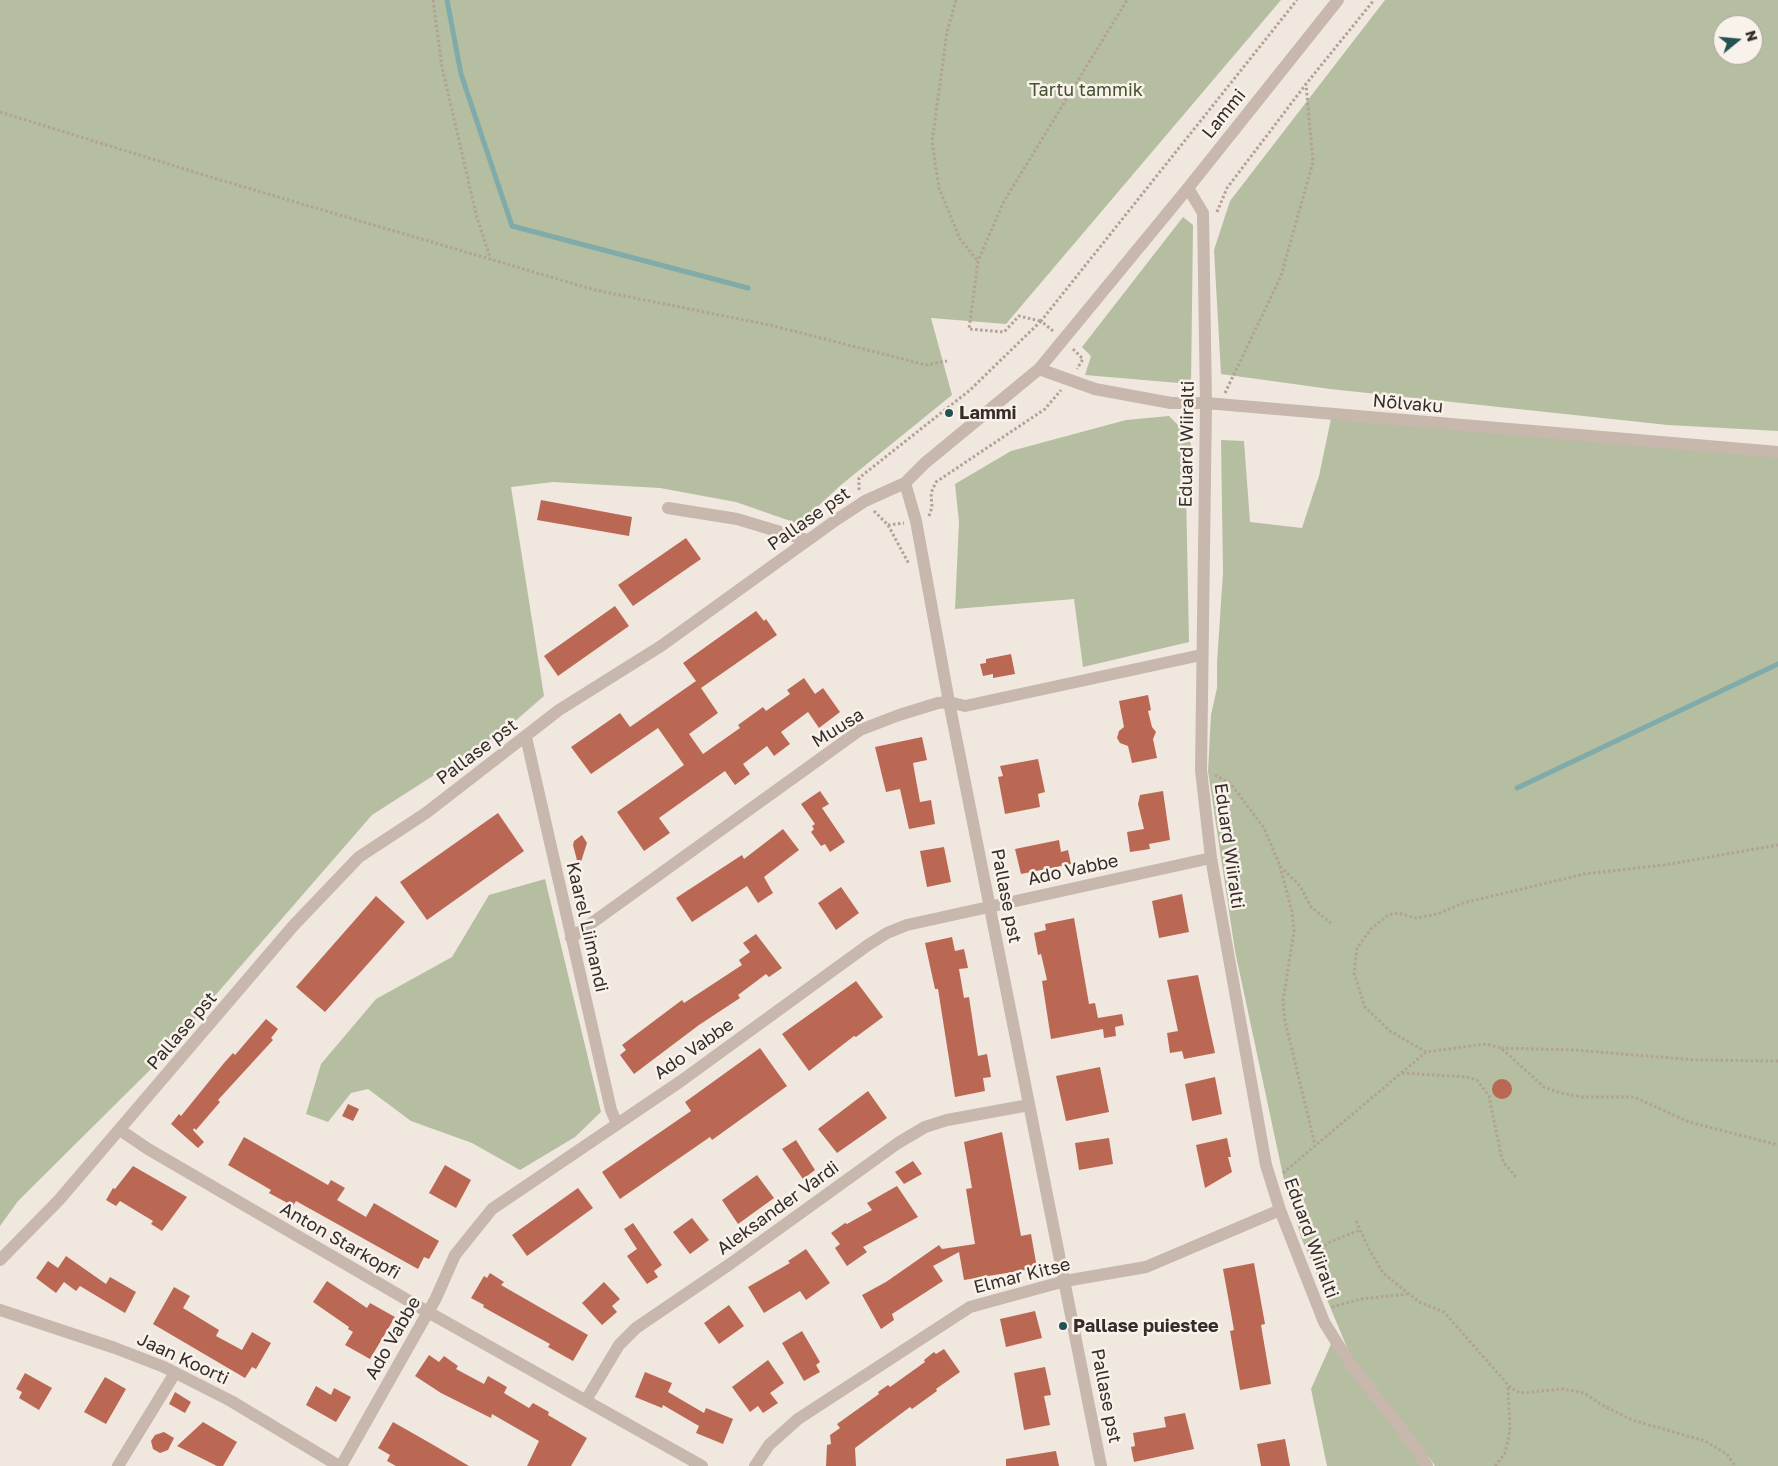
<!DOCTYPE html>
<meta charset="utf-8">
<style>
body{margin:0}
#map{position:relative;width:1778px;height:1466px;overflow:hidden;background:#f0e7df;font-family:"Golos Text",sans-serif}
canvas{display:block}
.north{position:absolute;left:1713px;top:15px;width:50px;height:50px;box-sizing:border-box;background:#f8f2eb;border:1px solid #aaa39e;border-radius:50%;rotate:73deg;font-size:14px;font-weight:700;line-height:20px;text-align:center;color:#362d2a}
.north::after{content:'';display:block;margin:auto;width:18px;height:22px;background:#235254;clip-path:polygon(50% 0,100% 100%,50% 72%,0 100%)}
</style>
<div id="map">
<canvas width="1778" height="1466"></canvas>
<div class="north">N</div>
</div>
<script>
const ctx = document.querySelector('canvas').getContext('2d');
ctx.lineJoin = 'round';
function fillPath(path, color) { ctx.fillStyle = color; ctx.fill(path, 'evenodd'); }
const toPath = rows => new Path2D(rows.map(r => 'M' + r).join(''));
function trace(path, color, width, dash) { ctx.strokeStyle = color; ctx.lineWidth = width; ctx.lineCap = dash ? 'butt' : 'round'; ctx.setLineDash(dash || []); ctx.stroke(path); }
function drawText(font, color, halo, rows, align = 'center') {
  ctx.font = font + ' "Golos Text",sans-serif'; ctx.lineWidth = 5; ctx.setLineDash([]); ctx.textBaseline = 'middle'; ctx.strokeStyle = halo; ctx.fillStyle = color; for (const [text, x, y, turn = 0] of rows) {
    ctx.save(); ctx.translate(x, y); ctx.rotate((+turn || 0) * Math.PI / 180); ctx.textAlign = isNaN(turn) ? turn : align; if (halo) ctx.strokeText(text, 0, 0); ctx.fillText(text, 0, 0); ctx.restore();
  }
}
fillPath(toPath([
 [0,0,1281,0,1006,324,931,318,952,395,841,485,799,524,736,502,660,488,553,482,511,487,544,696,506,729,372,815,153,1067,18,1201,0,1226],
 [1385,0,1778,0,1778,431,1668,425,1330,389,1221,374,1214,250,1230,201],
 [1723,25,1753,25,1753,55,1723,55],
 [1183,217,1193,225,1191,384,1085,375,1091,356,1082,347],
 [1169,416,1183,430,1191,444,1186,489,1189,642,1083,667,1074,599,955,609,959,522,955,484,1011,451,1126,420],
 [1331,419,1778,455,1778,1466,1435,1466,1428,1456,1426,1466,1327,1466,1311,1389,1336,1333,1348,1350,1301,1237,1284,1180,1235,951,1208,771,1211,715,1217,688,1217,663,1223,572,1221,440,1244,441,1250,522,1302,528,1319,476],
 [545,879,601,1112,575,1137,520,1170,472,1143,411,1121,368,1089,351,1093,328,1122,306,1114,321,1064,376,999,452,957,489,895]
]), '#b5bea0');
trace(toPath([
 [447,0,461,74,512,226,748,288],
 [1517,788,1778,664]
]), '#80abab', 5);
fillPath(toPath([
 [541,500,632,517,629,536,537,520],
 [686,538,701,559,633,606,618,585],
 [615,606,629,626,558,676,544,656],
 [756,611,764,621,766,619,777,635,701,688,718,713,689,734,703,754,740,728,738,725,763,707,766,711,790,694,787,690,804,678,815,694,823,688,840,712,819,728,808,712,781,732,790,744,774,756,767,746,743,764,750,774,735,785,725,771,659,818,670,833,644,851,617,812,684,765,658,728,591,774,571,747,620,713,630,727,696,681,683,663],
 [1011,654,1015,674,993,678,993,674,983,676,980,664,986,663,986,659],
 [1148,695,1151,710,1148,711,1152,727,1156,732,1153,739,1157,758,1132,763,1128,746,1120,743,1117,738,1119,731,1124,727,1119,701],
 [922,737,927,760,913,763,920,802,931,800,935,824,909,829,900,789,886,792,875,747],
 [1038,759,1045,792,1038,794,1040,807,1005,814,998,777,1003,776,1000,766],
 [820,791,829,804,822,808,845,842,830,852,825,844,821,846,811,832,814,829,812,826,815,824,801,804],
 [1163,791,1170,840,1149,844,1150,849,1130,852,1127,832,1144,829,1138,804,1140,795],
 [498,813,524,851,427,920,400,882],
 [783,829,799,850,764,877,773,893,758,903,747,886,692,922,676,898,742,855,744,859],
 [582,835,587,843,579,868,573,845,574,841],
 [1059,840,1061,852,1068,850,1071,864,1021,874,1015,849],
 [944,847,951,882,927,887,920,851],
 [841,887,859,913,836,930,818,903],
 [1182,894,1189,932,1159,938,1152,901],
 [376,896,405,922,325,1012,296,987],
 [1074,918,1089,1004,1095,1003,1098,1018,1122,1014,1124,1025,1115,1027,1116,1036,1104,1038,1103,1029,1051,1039,1042,981,1047,980,1041,954,1038,955,1034,933,1046,930,1045,924],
 [756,934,782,968,769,977,766,974,738,995,740,998,699,1025,634,1074,620,1055,626,1050,622,1045,682,1000,684,1003,742,965,739,960,750,952,743,943],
 [952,937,955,951,964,949,968,968,959,969,964,998,969,997,978,1056,987,1054,991,1077,983,1078,985,1091,955,1097,938,989,935,989,925,943],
 [1198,975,1215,1053,1184,1059,1182,1051,1170,1053,1167,1033,1178,1031,1167,980],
 [856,981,883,1017,856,1037,854,1036,809,1071,782,1034],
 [266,1019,278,1029,271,1038,273,1040,218,1100,220,1102,196,1130,194,1128,193,1130,204,1142,198,1148,171,1124,179,1114,181,1116,224,1063,233,1053,235,1055],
 [760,1048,787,1086,712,1140,710,1137,620,1199,602,1172,691,1111,685,1102],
 [1100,1067,1109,1112,1066,1121,1056,1076],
 [1215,1077,1222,1114,1192,1121,1185,1084],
 '1492 1089a10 10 0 1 1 20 0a10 10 0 1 1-20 0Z',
 [868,1091,887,1118,837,1153,818,1129],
 [348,1104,359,1109,353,1121,342,1116],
 [1002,1132,1021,1236,1031,1234,1037,1268,964,1280,959,1252,933,1266,943,1281,892,1314,894,1320,881,1329,862,1295,886,1282,939,1245,942,1249,975,1244,966,1189,972,1188,964,1142],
 [244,1137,328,1185,331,1180,345,1188,337,1200,366,1217,374,1203,439,1241,429,1259,424,1257,418,1269,296,1201,293,1206,269,1193,271,1190,228,1165],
 [1109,1138,1113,1164,1079,1170,1075,1143],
 [1227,1138,1231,1157,1228,1157,1232,1172,1205,1188,1196,1145],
 [796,1140,815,1170,803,1179,782,1149],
 [913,1161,922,1174,904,1184,895,1172],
 [445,1165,471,1180,456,1208,429,1193],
 [133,1166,187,1197,162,1231,151,1224,153,1221,120,1201,116,1206,106,1200,113,1188,115,1189],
 [757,1175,774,1198,738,1224,722,1200],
 [897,1186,918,1217,863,1247,867,1252,847,1266,835,1248,840,1244,831,1233,845,1223,847,1224,872,1210,867,1203],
 [578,1188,593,1208,527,1256,512,1235],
 [692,1218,709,1240,690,1254,673,1232],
 [633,1223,662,1265,654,1271,658,1277,647,1284,627,1256,637,1249,624,1229],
 [806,1249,830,1283,806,1300,800,1291,764,1313,748,1287,790,1263,788,1261],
 [66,1256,106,1284,110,1277,136,1292,125,1313,80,1286,76,1291,64,1282,56,1293,36,1278,48,1261,58,1268],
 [1254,1263,1265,1324,1261,1325,1271,1384,1240,1390,1230,1331,1234,1330,1223,1269],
 [490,1273,504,1282,501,1285,588,1335,573,1361,548,1347,550,1344,483,1307,484,1305,471,1298,484,1276,487,1278],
 [327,1281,367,1308,370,1303,395,1317,370,1359,345,1345,353,1332,348,1329,349,1327,313,1302],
 [604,1282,620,1299,612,1306,617,1312,602,1325,582,1303],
 [174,1287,190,1296,183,1308,219,1330,216,1336,242,1350,252,1332,271,1343,256,1369,252,1367,245,1378,153,1324],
 [729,1305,744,1326,719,1344,704,1323],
 [1035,1311,1042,1338,1006,1347,1000,1319],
 [802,1331,820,1362,816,1365,820,1372,804,1381,782,1343],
 [944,1349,960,1372,936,1389,937,1391,912,1409,910,1407,855,1448,856,1466,826,1466,827,1445,831,1444,830,1435,840,1428,837,1424,879,1394,878,1392,888,1385,890,1387,925,1362,924,1360,934,1352,936,1354],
 [429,1355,439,1362,444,1356,458,1366,456,1369,484,1384,488,1376,507,1387,504,1393,529,1408,533,1403,549,1412,548,1415,587,1438,571,1466,527,1466,539,1441,492,1414,491,1418,441,1393,415,1376],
 [768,1360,784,1383,770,1393,778,1403,763,1413,758,1406,750,1412,732,1387],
 [1045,1367,1051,1395,1044,1396,1050,1425,1024,1430,1014,1373],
 [645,1372,672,1383,668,1392,704,1413,706,1408,733,1419,723,1444,696,1433,699,1426,663,1405,662,1408,635,1397],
 [25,1373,52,1388,39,1410,19,1398,22,1392,16,1389],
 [105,1377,126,1389,106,1424,84,1412],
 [316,1386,331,1395,334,1388,351,1397,336,1422,306,1405],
 [175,1392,191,1402,185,1413,169,1404],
 [1185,1413,1194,1449,1134,1462,1131,1447,1135,1446,1133,1433,1166,1427,1164,1417],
 [203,1422,237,1442,223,1466,217,1466,177,1446],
 [393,1422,430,1443,469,1466,396,1466,387,1461,390,1455,378,1448],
 [164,1432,174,1438,168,1450,160,1453,153,1449,151,1441,155,1435],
 [1285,1439,1290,1466,1261,1466,1257,1444],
 [1056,1451,1059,1466,1006,1466,1006,1459]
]), '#ba6853');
trace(toPath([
 [433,0,442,67,477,218,491,260],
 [956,0,947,32,932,142,939,188,960,239,978,261],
 [0,112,217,179,595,290,774,326,926,365,947,361],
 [1217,212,1227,188,1306,84,1374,0],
 [1040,321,1019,316,1004,332,969,329,978,261,1003,203,1127,0],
 [1053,331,1041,321,1297,0],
 [1073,349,1083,359,1077,369],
 [1225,393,1281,276,1313,162,1306,84],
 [859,490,859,478,970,390,1041,321],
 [874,511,888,525,909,564],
 [929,516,932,507,931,493,936,482,1045,409,1061,390],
 [888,525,904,523],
 [1215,775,1231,784,1264,828,1280,866,1300,886,1311,907,1331,923],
 [1280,866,1292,912,1294,931,1283,1001,1285,1021,1315,1145],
 [1501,1048,1574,1050,1696,1060,1778,1061],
 [1426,1052,1390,1031,1365,1007,1354,973,1357,948,1371,929,1388,915,1398,913,1416,918,1438,914,1463,903,1584,874,1664,865,1778,845],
 [1402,1073,1466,1077,1477,1080,1489,1096,1501,1155,1504,1163,1516,1177],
 [1283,1173,1426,1052,1486,1044,1501,1048,1544,1087,1560,1093,1583,1097,1634,1097,1689,1122,1778,1145],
 [1356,1221,1369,1249,1383,1273,1419,1302,1444,1312,1511,1388,1520,1393,1563,1389,1584,1393,1602,1405,1632,1420,1705,1441,1727,1454,1735,1466],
 [1312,1254,1332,1241,1360,1230],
 [1332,1307,1361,1299,1407,1294],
 [1495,1466,1505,1453,1508,1441,1510,1427,1508,1387]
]), '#b3a196', 3, [2.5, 2.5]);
trace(toPath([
 [1188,188,1203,213,1206,403,1201,770,1211,858,1266,1165,1280,1210,1324,1322,1349,1362,1414,1445,1427,1466],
 [1039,369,1095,389,1171,403,1206,403,1778,452],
 [905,483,916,521,949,702,1101,1466],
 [668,508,737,519,807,540],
 [526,737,611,1110,617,1124],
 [571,938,860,730,899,715,938,703,949,702,965,706,1201,655],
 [120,1130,148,1149,428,1312,702,1466],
 [0,1260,59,1200,294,925,359,857,426,813,559,710,661,646,836,520,865,501,905,483,925,463,1039,369,1188,188,1338,0],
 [0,1310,115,1348,164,1367,231,1401,339,1466],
 [586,1400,619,1345,636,1328,730,1264,898,1143,925,1127,947,1120,1029,1105],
 [118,1466,175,1373],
 [341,1466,436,1298,455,1255,492,1209,681,1081,868,945,887,933,907,925,1211,858],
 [755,1466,769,1445,798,1419,970,1307,1065,1281,1146,1267,1280,1210]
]), '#c7b7ac', 12);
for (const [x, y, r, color] of [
 [949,413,5,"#235254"],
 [1063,1326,5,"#235254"]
]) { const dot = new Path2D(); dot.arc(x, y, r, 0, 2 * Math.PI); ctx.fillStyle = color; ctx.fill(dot); trace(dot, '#f8f2eb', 2); }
drawText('18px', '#475230', '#f8f2eb', [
 ["Tartu tammik",1086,90]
]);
drawText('18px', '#362d2a', '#f8f2eb', [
 ["Lammi",1224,114,-51],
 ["Nõlvaku",1408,404,5],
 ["Eduard Wiiralti",1187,444,-89],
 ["Pallase pst",809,519,-35],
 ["Muusa",838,728,-32],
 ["Pallase pst",477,752,-37],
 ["Eduard Wiiralti",1229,846,82],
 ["Ado Vabbe",1073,870,-12],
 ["Pallase pst",1006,896,79],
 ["Kaarel Liimandi",587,927,77],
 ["Pallase pst",182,1031,-49],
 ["Ado Vabbe",694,1049,-35],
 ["Aleksander Vardi",778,1208,-36],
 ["Eduard Wiiralti",1311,1238,70],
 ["Anton Starkopfi",340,1241,30],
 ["Elmar Kitse",1022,1276,-14],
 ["Ado Vabbe",393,1338,-60],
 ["Jaan Koorti",183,1359,25],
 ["Pallase pst",1106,1396,79]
]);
drawText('bold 18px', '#362d2a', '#f8f2eb', [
 ["Lammi",959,413],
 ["Pallase puiestee",1073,1326]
], 'left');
</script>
